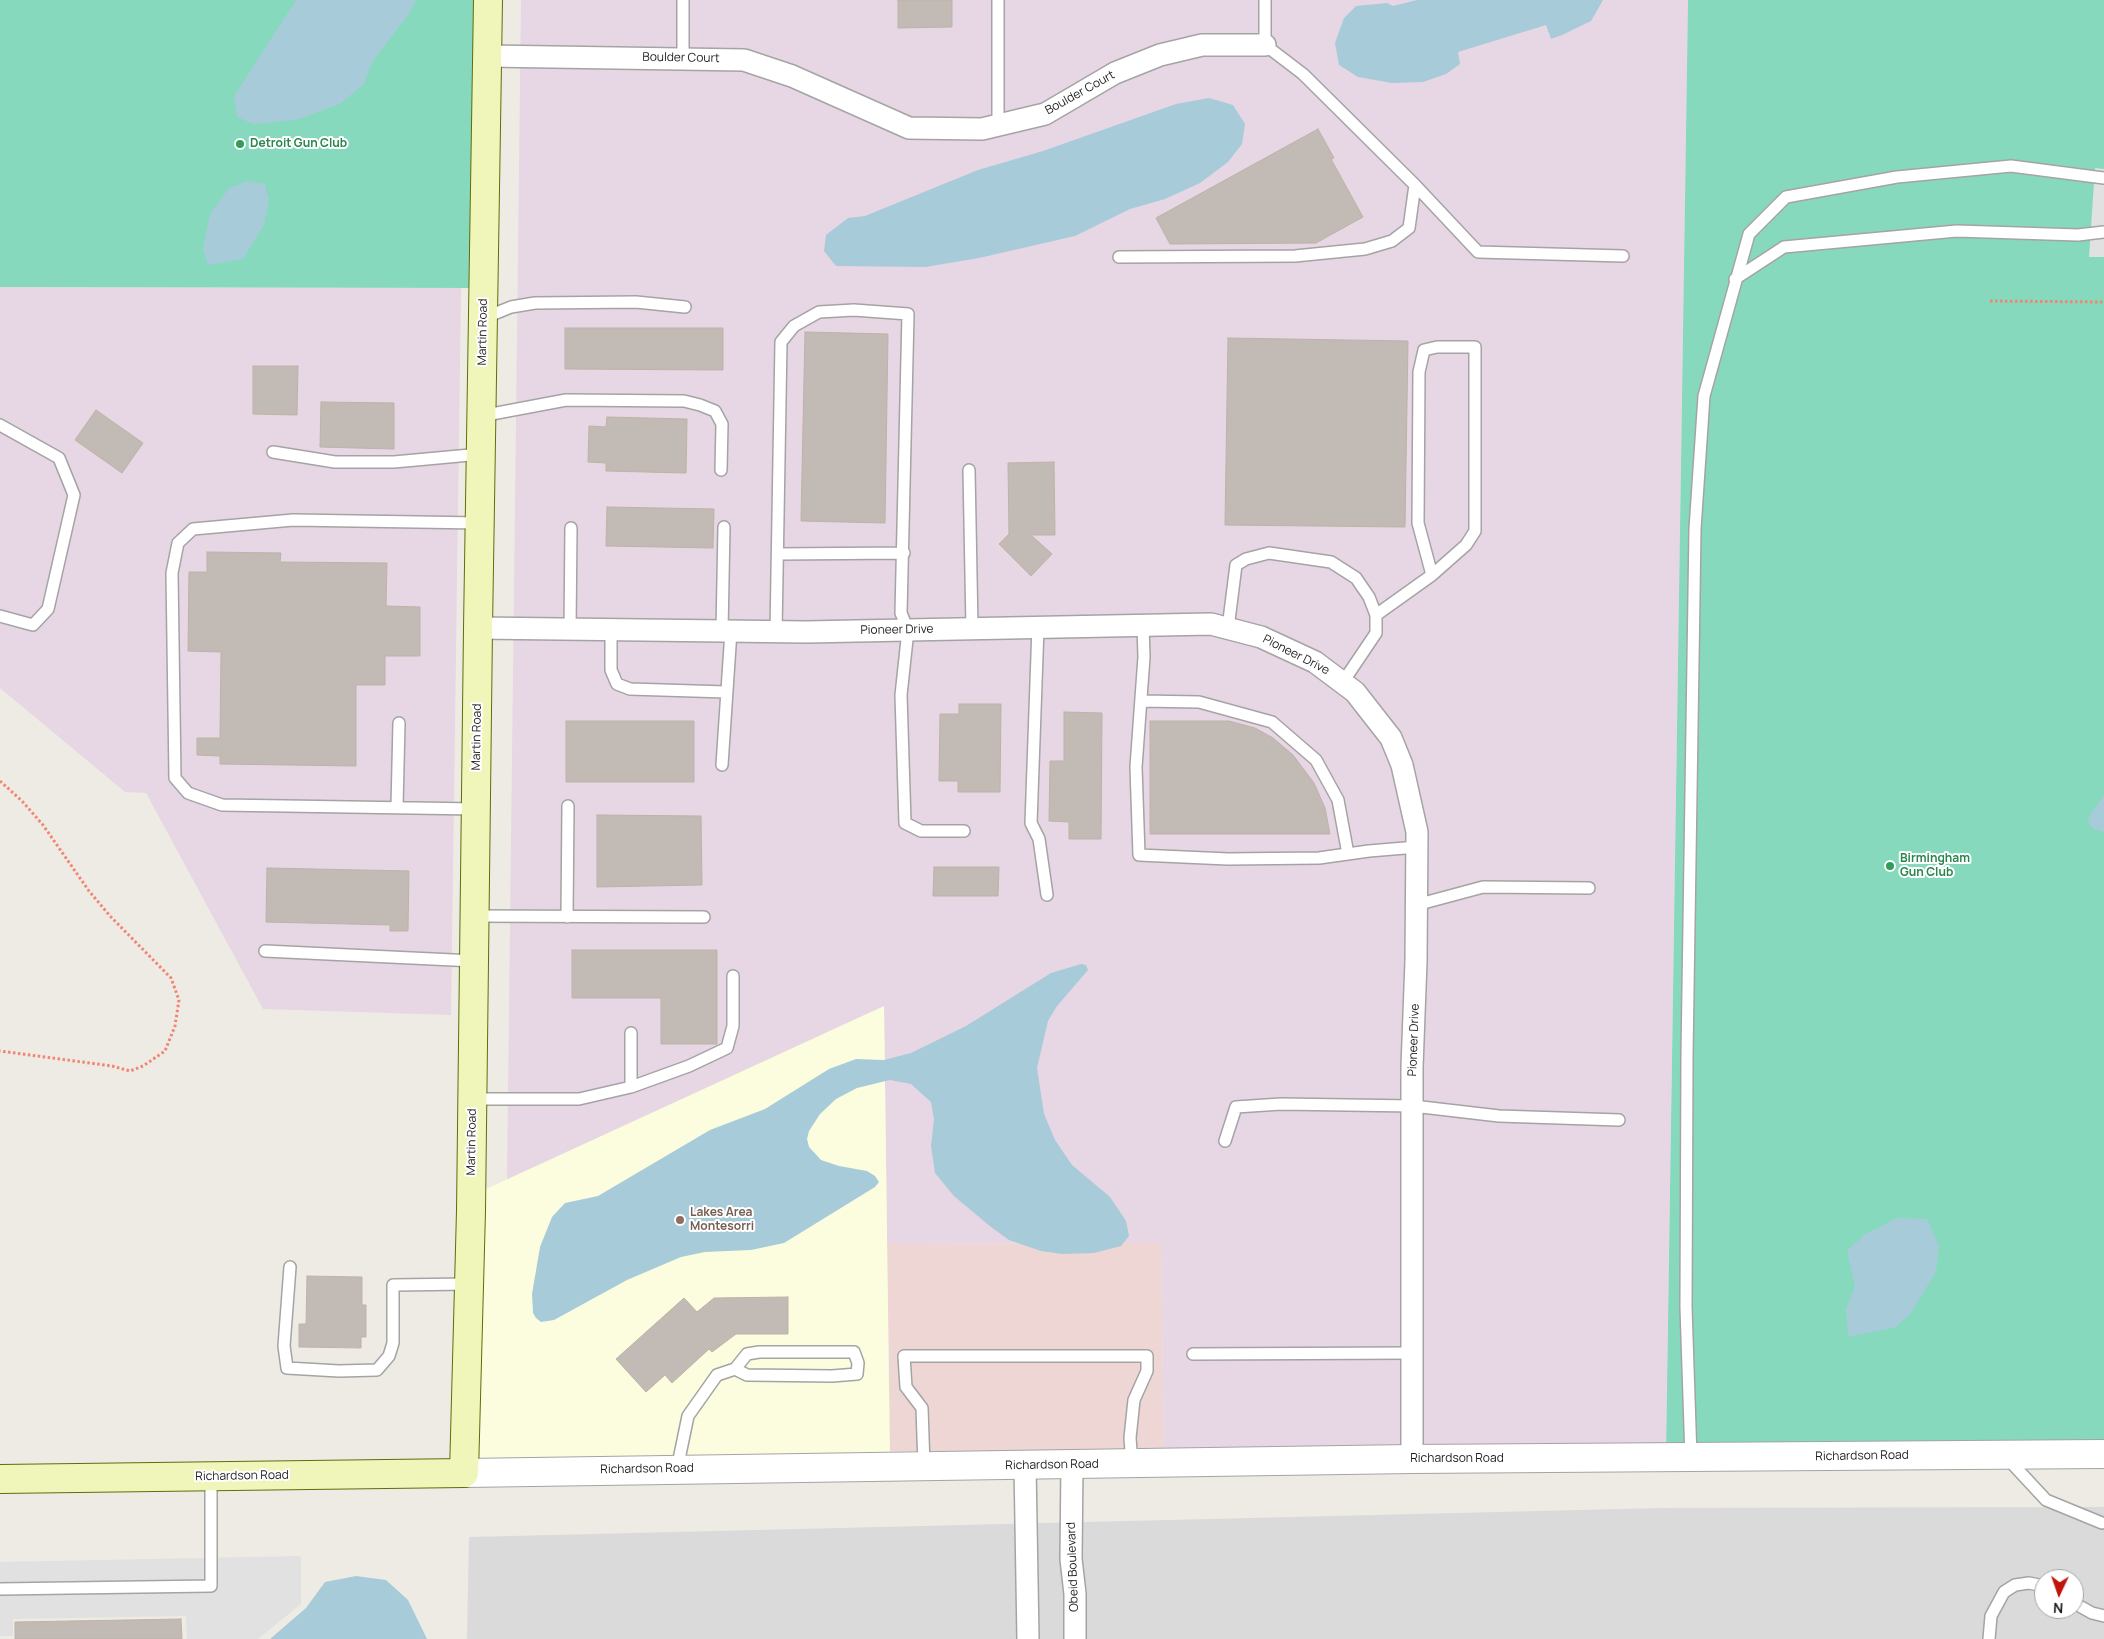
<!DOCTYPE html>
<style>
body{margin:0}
#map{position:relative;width:2104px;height:1639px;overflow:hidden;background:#eeebe4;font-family:Manrope,sans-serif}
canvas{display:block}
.north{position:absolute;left:2034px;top:1569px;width:50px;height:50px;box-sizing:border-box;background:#fff;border:1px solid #a5a5a5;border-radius:50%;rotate:183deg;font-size:14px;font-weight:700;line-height:20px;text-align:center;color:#1d1d1d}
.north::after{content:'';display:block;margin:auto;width:18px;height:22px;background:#c0140b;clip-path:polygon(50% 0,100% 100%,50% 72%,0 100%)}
</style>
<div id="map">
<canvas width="2104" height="1639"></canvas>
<div class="north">N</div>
</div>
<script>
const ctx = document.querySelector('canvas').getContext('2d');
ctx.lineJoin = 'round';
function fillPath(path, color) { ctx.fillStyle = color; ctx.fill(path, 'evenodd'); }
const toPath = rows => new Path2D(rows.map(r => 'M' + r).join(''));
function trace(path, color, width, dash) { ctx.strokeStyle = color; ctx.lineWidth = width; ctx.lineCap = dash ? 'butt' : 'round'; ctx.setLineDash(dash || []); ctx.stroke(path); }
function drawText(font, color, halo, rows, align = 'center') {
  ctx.font = font + ' Manrope,sans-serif'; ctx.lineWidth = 4; ctx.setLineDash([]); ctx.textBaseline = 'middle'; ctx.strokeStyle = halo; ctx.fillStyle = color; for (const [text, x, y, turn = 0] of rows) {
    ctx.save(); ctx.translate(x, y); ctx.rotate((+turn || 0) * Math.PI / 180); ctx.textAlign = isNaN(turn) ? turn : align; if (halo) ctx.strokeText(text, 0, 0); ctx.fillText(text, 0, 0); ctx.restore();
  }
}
fillPath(toPath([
 [2104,1507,2104,1639,467,1639,469,1537,1662,1508],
 [2044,1579,2074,1579,2074,1609,2044,1609]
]), '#dbdada');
fillPath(toPath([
 [1161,1243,1164,1451,890,1451,887,1244]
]), '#eed6d4');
fillPath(toPath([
 [521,0,1688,0,1666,1443,1164,1451,1161,1243,887,1244,884,1007,507,1180],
 [0,287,461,288,451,1015,263,1009,146,793,125,792,0,688]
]), '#e7d6e3');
fillPath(toPath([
 [884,1006,890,1464,467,1468,473,1195]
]), '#fbfdde');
fillPath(toPath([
 [0,0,480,0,479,288,0,287],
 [1688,0,2104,0,2104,1449,1666,1453]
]), '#86d9bd');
fillPath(toPath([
 [2095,168,2104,169,2104,257,2089,257],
 [301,1556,301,1604,258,1639,187,1639,186,1616,13,1619,13,1636,0,1636,0,1562]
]), '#e1e1e1');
fillPath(toPath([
 [296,0,416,0,408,15,372,62,364,84,340,104,296,120,253,124,237,117,234,96],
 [1417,0,1603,0,1591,21,1562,35,1551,39,1546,25,1458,52,1460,64,1446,74,1423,82,1392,83,1358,77,1339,65,1335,43,1344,18,1356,6,1387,3,1393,6],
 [1209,98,1233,105,1245,124,1242,144,1228,162,1200,183,1165,199,1130,209,1075,236,979,258,925,267,836,266,824,251,826,235,848,218,865,216,978,170,1043,151,1176,104],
 [248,181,265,184,269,201,264,225,243,259,208,265,203,249,210,214,229,188],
 [2104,795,2104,832,2094,829,2089,824,2088,818],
 [1081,964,1086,965,1088,970,1057,1006,1048,1021,1037,1068,1044,1114,1055,1140,1072,1165,1110,1197,1126,1221,1129,1236,1121,1246,1094,1253,1062,1254,1041,1251,1009,1240,991,1227,954,1196,935,1173,931,1146,934,1119,931,1102,911,1084,890,1080,857,1088,836,1099,820,1114,809,1131,807,1139,809,1147,821,1160,839,1166,867,1171,875,1176,879,1182,875,1187,784,1243,751,1250,705,1252,681,1257,627,1280,554,1320,541,1322,536,1318,533,1313,532,1294,540,1247,552,1217,565,1203,598,1196,710,1130,765,1109,829,1069,856,1059,884,1060,911,1053,966,1026,1051,973],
 [1897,1218,1927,1219,1939,1245,1936,1272,1910,1314,1896,1327,1848,1337,1846,1309,1855,1287,1847,1251,1864,1235],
 [356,1576,386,1580,408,1600,427,1639,270,1639,306,1608,325,1582]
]), '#a7cbd9');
const building = toPath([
 [898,0,952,0,952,27,898,28,898,0],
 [1318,129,1334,158,1331,159,1363,217,1316,243,1170,244,1156,218,1318,129],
 [565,328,723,328,723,370,565,369,565,328],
 [805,332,888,334,885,523,801,521,805,332],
 [1228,338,1408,341,1405,527,1225,525,1228,338],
 [253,366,298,366,297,415,253,414,253,366],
 [321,402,394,403,394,449,320,447,321,402],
 [96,410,143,443,122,473,75,440,96,410],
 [607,417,687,419,686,473,606,471,606,463,588,462,589,426,606,427,607,417],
 [1054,462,1055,535,1031,535,1052,554,1031,576,999,544,1009,534,1008,463,1054,462],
 [607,507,714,509,713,548,606,546,607,507],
 [207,552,281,553,280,562,387,563,386,606,420,607,420,656,385,656,385,685,356,685,356,766,220,764,220,756,197,755,197,738,220,738,221,652,188,651,189,572,207,572,207,552],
 [959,704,1001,704,1000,792,958,792,958,781,939,781,940,714,959,714,959,704],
 [1064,712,1102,713,1101,839,1069,839,1069,822,1049,821,1050,761,1064,761,1064,712],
 [566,721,694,721,694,782,566,782,566,721],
 [1150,721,1229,721,1255,728,1273,738,1293,755,1314,783,1325,808,1330,834,1150,834,1150,721],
 [597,815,701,816,702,885,597,887,597,815],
 [934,867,999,867,998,896,933,896,934,867],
 [267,868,409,871,408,931,390,931,390,925,266,922,267,868],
 [572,950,717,950,717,1044,661,1044,661,998,572,998,572,950],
 [307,1276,362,1277,362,1305,366,1305,366,1337,361,1337,361,1348,299,1347,299,1324,306,1324,307,1276],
 [788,1297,788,1334,736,1334,712,1352,709,1349,672,1383,665,1375,646,1392,616,1359,684,1298,697,1312,714,1298,788,1297],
 [181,1619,182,1639,15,1639,15,1622,181,1619]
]);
fillPath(building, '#c2bab4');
trace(building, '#bfb3a7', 1);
const service = toPath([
 [683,0,683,58],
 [1265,0,1265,45,1303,74,1415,185,1478,252,1623,256],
 [998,125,998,0],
 [1119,257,1295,256,1365,249,1392,241,1409,228,1415,185],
 [1735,279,1784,247,1957,231,2078,235,2104,232],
 [484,318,511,307,535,303,636,302,685,307],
 [481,416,566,400,684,401,700,405,715,411,722,424,721,470],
 [0,425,59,458,74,495,48,609,33,625,0,616],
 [273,452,335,462,394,462,481,454],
 [969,470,972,628],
 [778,554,904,553],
 [1376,615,1432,575,1466,545,1475,531,1475,347,1437,347,1424,350,1419,372,1418,523,1432,575],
 [1143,625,1144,657,1136,767,1139,855,1228,859,1319,858,1369,851,1417,847],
 [1038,627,1031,823,1039,839,1047,895],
 [1228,628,1236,565,1246,559,1269,553,1331,562,1356,578,1369,597,1376,615,1376,633,1343,682],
 [570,630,571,528],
 [611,630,611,670,617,684,630,689,726,692],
 [722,631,724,527],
 [776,632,781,342,794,326,819,312,854,310,908,314,901,613,908,630,901,695,905,823,921,831,964,831],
 [1141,701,1199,702,1272,722,1316,760,1338,800,1348,854],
 [722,765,731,631],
 [397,807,399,723],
 [476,809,222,805,188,793,175,778,172,573,178,543,193,529,293,520,479,523],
 [1416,905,1483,887,1589,888],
 [475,916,704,917],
 [567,917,568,806],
 [265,951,474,961],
 [631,1033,631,1087],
 [473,1099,579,1099,631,1087,689,1066,727,1048,733,1026,733,976],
 [1225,1141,1236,1107,1281,1104,1413,1106,1499,1116,1619,1120],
 [290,1267,284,1346,287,1368,339,1371,377,1370,389,1356,393,1343,393,1285,469,1284],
 [1193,1354,1411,1353],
 [1691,1458,1686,1307,1687,1055,1695,529,1704,396,1749,234,1786,197,1897,177,2011,166,2104,178],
 [2007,1458,2046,1500,2102,1523],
 [924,1466,922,1408,906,1387,904,1356,1147,1356,1147,1371,1134,1400,1130,1438,1132,1464],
 [677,1469,688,1416,717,1375,735,1369,747,1354,759,1352,854,1352,858,1363,857,1374,832,1376,747,1375,735,1369],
 [0,1589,211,1586,211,1477],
 [2074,1603,2092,1613,2104,1616],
 [1989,1639,1991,1616,2004,1592,2015,1585,2029,1583,2044,1586]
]);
const minor = toPath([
 [488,56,744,60,792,76,909,128,982,129,1045,114,1115,73,1160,55,1202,45,1265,45],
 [478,628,806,632,1211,624,1261,637,1315,662,1355,692,1391,738,1402,765,1417,832,1416,961,1412,1067,1412,1459],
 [1072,1464,1071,1559,1075,1594,1075,1639],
 [1025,1465,1028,1639]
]);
const tertiary = toPath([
 [464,1473,1412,1459,2104,1454]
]);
const secondary = toPath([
 [0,1479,464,1473,471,1211,478,628,488,0]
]);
trace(service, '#a4a4a4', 14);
trace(minor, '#a4a4a4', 24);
trace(tertiary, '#a4a4a4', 30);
trace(secondary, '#5e6e0b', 30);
trace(toPath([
 [1990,301,2104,302],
 [0,781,22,801,43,825,89,891,110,916,171,978,179,1000,175,1026,165,1051,143,1066,130,1071,112,1066,0,1051]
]), '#f28571', 3, [2.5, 2.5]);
trace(service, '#fff', 11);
trace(minor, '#fff', 21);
trace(tertiary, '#fff', 28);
trace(secondary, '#f0f6ba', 28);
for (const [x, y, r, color] of [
 [240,144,5,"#2e9e5b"],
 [1890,866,5,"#2e9e5b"],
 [680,1220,5,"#8d6e63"]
]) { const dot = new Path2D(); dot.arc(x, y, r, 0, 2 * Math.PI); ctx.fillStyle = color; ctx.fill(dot); trace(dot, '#fff', 2); }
drawText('12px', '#1d1d1d', '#fff', [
 ["Boulder Court",681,58,1],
 ["Boulder Court",1080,93,-29],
 ["Martin Road",483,332,-89],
 ["Pioneer Drive",897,630,-1],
 ["Pioneer Drive",1296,655,27],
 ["Martin Road",477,737,-89],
 ["Pioneer Drive",1414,1040,-88],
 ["Martin Road",472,1142,-89],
 ["Richardson Road",1862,1456,-1],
 ["Richardson Road",1457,1459],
 ["Richardson Road",1052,1465,-1],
 ["Richardson Road",647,1469,-1],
 ["Richardson Road",242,1476,-1],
 ["Obeid Boulevard",1073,1567,-92]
]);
drawText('bold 12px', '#27864d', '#fff', [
 ["Detroit Gun Club",250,144],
 ["Birmingham",1900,859],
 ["Gun Club",1900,873]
], 'left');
drawText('bold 12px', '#785e54', '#fff', [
 ["Lakes Area",690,1213],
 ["Montesorri",690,1227]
], 'left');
</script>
